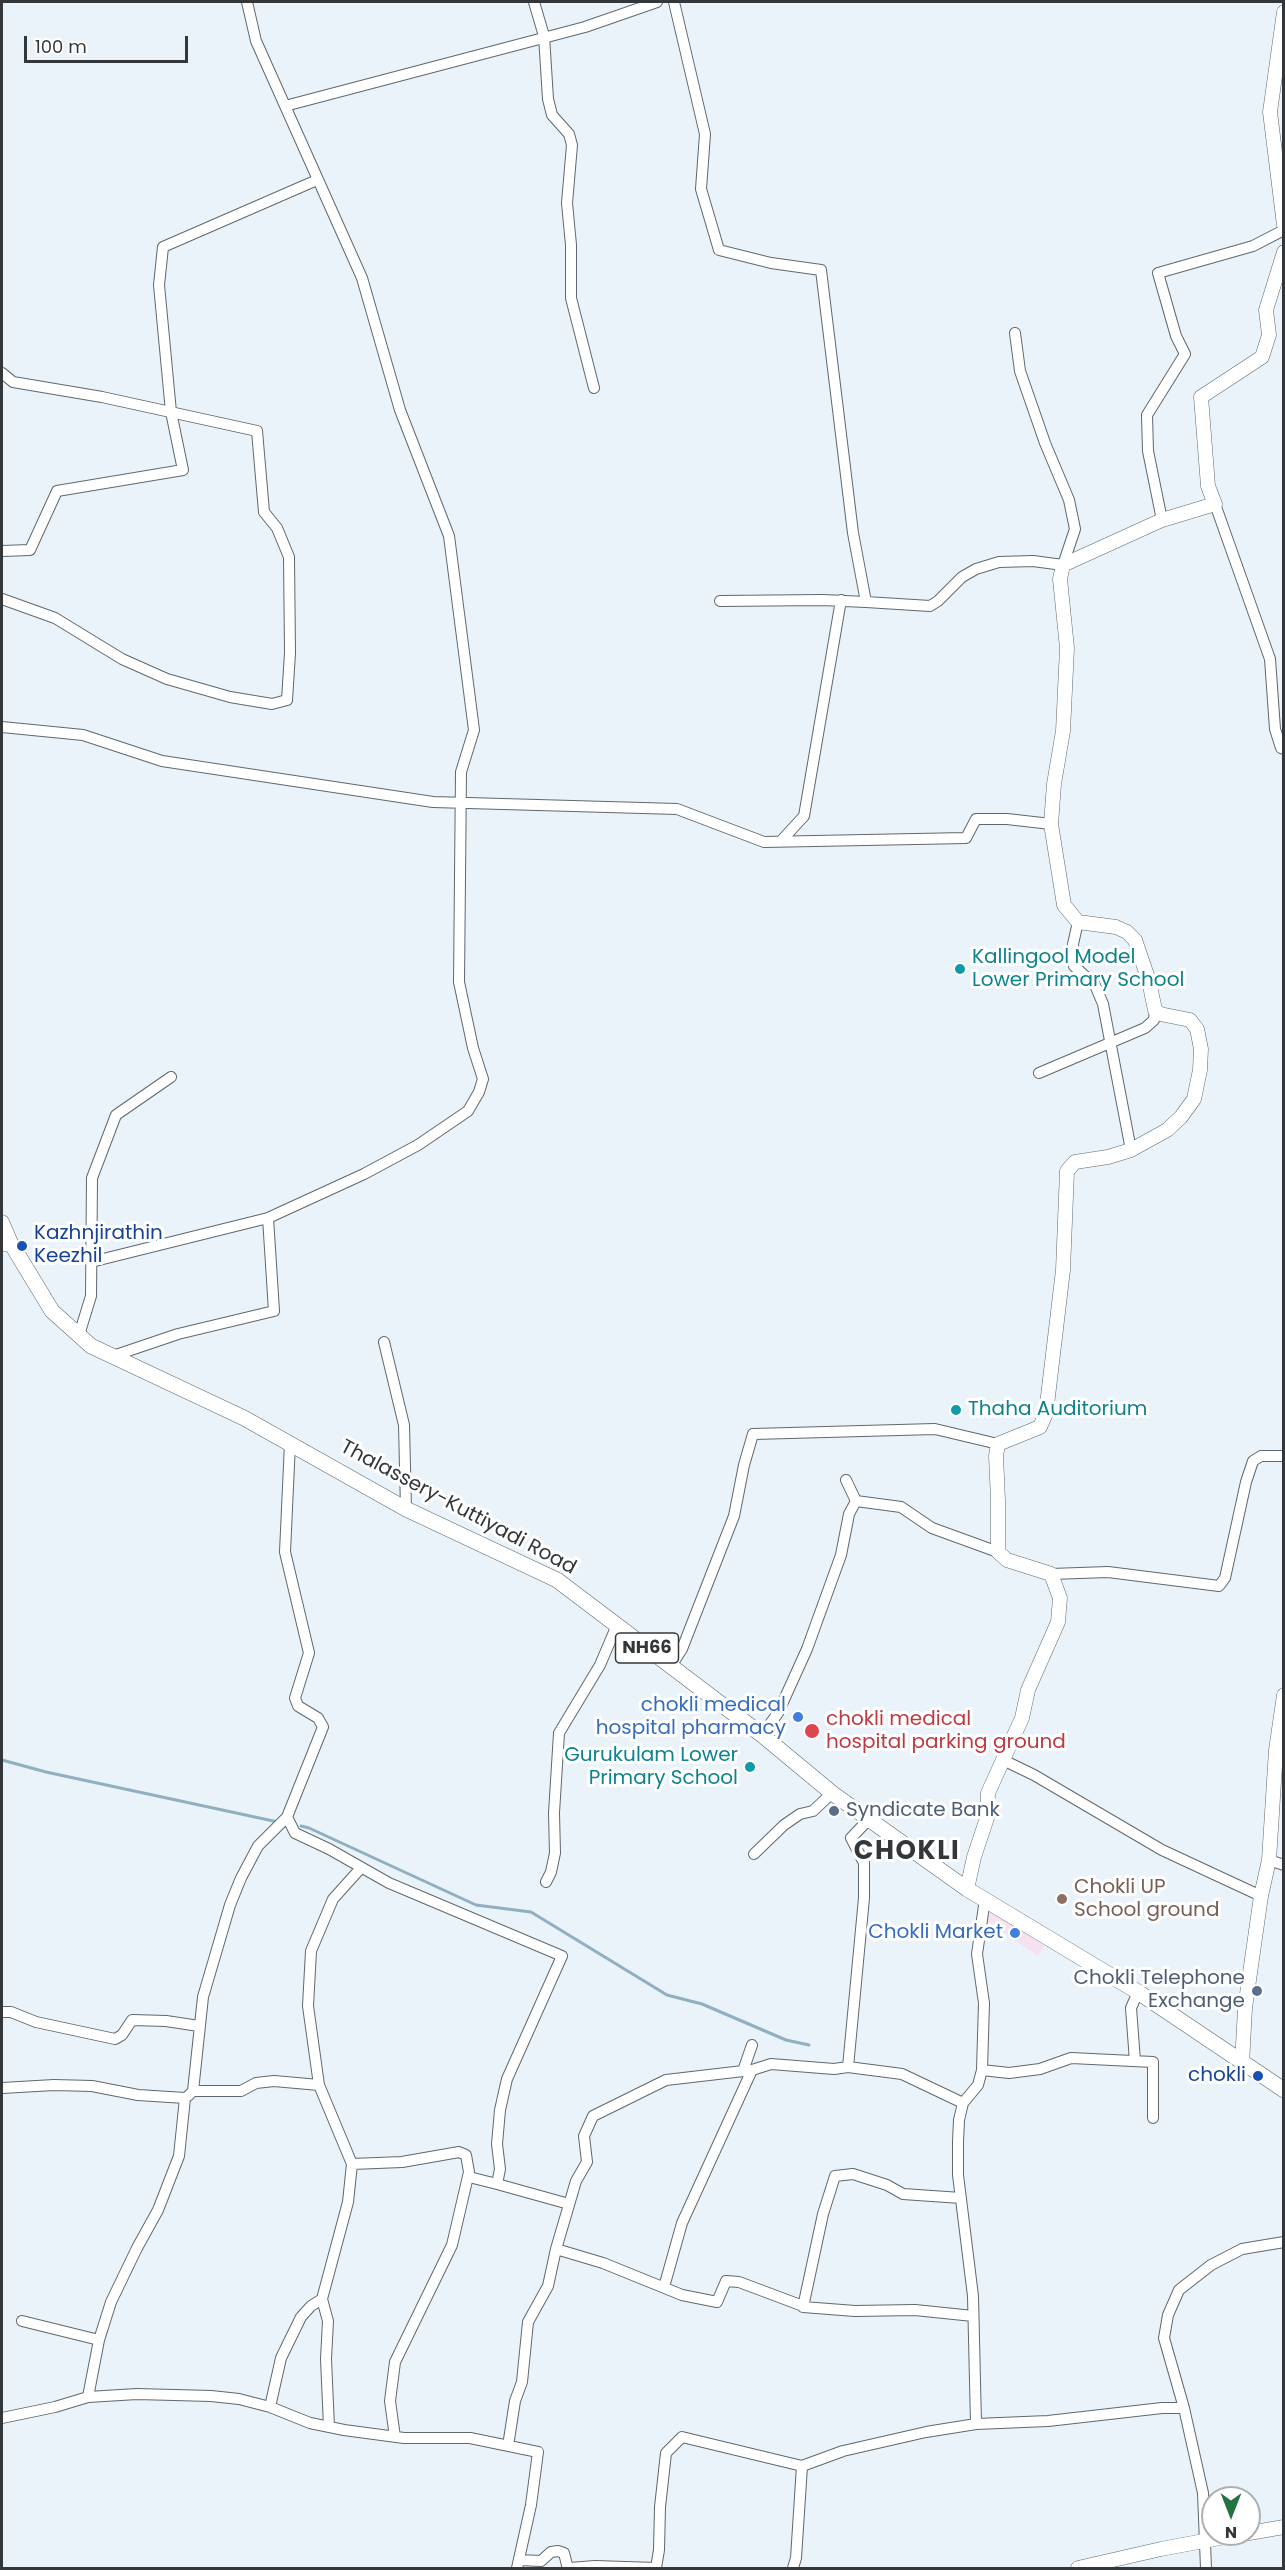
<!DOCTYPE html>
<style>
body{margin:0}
#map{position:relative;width:1285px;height:2570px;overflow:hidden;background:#eaf3fa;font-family:Poppins,sans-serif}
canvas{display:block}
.frame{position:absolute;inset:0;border:3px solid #34373a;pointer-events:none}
.north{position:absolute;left:1201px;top:2486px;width:60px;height:60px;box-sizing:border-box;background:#fff;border:2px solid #aeafb0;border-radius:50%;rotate:180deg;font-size:16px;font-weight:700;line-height:24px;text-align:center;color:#34373a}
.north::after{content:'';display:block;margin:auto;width:21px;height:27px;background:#237343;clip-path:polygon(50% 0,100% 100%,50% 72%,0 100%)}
.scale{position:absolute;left:24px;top:36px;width:164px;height:27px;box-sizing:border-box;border:3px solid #34373a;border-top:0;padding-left:8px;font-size:18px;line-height:21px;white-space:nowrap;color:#34373a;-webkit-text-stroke:4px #fff;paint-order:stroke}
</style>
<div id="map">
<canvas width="1285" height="2570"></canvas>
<div class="frame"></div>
<div class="north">N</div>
<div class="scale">100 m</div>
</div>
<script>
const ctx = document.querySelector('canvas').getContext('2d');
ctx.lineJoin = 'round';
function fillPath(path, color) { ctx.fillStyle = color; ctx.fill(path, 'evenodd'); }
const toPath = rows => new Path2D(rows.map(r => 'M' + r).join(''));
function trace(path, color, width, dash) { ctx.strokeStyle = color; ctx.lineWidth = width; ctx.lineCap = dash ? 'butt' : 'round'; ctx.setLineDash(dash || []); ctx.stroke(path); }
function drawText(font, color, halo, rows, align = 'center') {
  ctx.font = font + ' Poppins,sans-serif'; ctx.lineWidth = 6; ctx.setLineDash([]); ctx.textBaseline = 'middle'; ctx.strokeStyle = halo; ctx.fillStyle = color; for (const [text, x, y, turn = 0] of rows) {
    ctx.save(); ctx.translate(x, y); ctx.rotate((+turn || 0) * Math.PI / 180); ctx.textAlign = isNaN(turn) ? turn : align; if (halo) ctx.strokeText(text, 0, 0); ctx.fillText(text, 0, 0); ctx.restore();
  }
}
fillPath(toPath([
 [992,1911,1044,1946,1038,1956,985,1920]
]), '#f5e1f0');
trace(toPath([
 [2,1760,46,1772,278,1822],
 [301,1826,309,1828,476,1905,531,1912,667,1995,702,2004,786,2040,809,2045]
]), '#90afc0', 3);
const street = toPath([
 [534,2,544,36,548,99,552,115,569,134,572,145,567,203,571,245,571,298,594,388],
 [674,2,705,134,701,189,719,250,771,263,821,270,853,533,866,602,930,606,938,601,962,577,976,569,999,562,1033,561,1063,565,1075,529,1069,500,1045,443,1020,371,1015,333],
 [285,106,585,27,657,2],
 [2,373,13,382,102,397,257,431,264,512,277,528,289,557,290,653,287,700,272,704,230,697,167,679,122,659,55,618,2,599],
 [1215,504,1270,659,1275,729,1281,748,1284,749],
 [1162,520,1148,451,1147,415,1185,354,1176,336,1158,273,1253,246,1284,230],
 [2,551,30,550,57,491,183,470,171,412,159,285,163,247,317,180],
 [720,601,823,600,866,602],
 [2,727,83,735,162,761,433,802,677,809,764,842,966,838,976,819,1007,819,1051,824],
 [781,841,804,816,841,600],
 [1078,922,1073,944,1074,966,1095,985,1103,1004,1131,1150],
 [1039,1073,1145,1028,1154,1020,1155,1010],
 [91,1262,268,1218,364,1174,418,1145,468,1111,479,1092,483,1079,473,1048,459,982,461,772,474,730,449,536,400,410,362,278,256,41,247,2],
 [79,1335,91,1296,92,1178,116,1115,171,1077],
 [384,1342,404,1425,406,1509],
 [113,1356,178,1334,274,1311,268,1218],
 [846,1480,856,1501],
 [1051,1574,1108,1572,1219,1586,1225,1578,1246,1482,1253,1461,1261,1456,1284,1456],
 [671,1666,682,1649,734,1516,744,1465,753,1434,935,1429,998,1444],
 [762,1735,778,1713,807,1649,841,1555,849,1514,856,1501,901,1507,932,1528,998,1552],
 [1003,1760,1034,1775,1162,1850,1261,1896],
 [287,1817,323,1727,318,1718,298,1706,295,1698,309,1653,285,1552,290,1443],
 [754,1854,784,1825,800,1814,813,1811,832,1793],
 [1269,1860,1284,1865],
 [546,1882,551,1872,555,1853,554,1813,559,1733,600,1665,617,1625],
 [985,1899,977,1954,984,2003,982,2070,978,2085,963,2103,959,2120,958,2142,958,2175,973,2296,976,2424,1048,2421,1162,2408,1184,2408,1203,2493,1206,2568],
 [2,2012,11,2012,36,2022,115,2039,122,2035,132,2020,166,2021,199,2026],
 [1135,2061,1131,2008,1138,1992],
 [848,2067,902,2074,963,2103],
 [982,2070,1009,2073,1040,2069,1071,2058,1153,2062,1153,2118],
 [743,2071,752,2045],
 [319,2085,308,2006,311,1951,333,1899,360,1869],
 [2,2088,54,2085,92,2086,138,2095,185,2098,179,2156,158,2210,137,2248,111,2302,99,2340,88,2397],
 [193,2091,203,1997,230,1905,241,1878,258,1846,287,1817,295,1833,329,1849,389,1883,562,1956,507,2079,500,2110,497,2144,500,2169,497,2184,569,2204],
 [188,2096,193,2091,241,2091,256,2083,274,2081,319,2085,352,2164,348,2202,322,2299,328,2321,326,2359,329,2427],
 [352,2164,402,2162,459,2152,466,2155,469,2172,452,2245,395,2362,390,2401,395,2437],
 [469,2177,497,2184],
 [961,2198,903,2194,887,2185,853,2174,835,2176,823,2214,803,2307,855,2311,915,2310,973,2316],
 [556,2249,576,2181,587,2162,584,2136,593,2116,666,2080,752,2070,771,2064,834,2069,848,2067,864,1898,864,1863,851,1838,869,1819],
 [664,2287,682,2223,752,2070],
 [22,2321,99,2340],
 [270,2407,281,2358,301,2317,311,2306,322,2299],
 [1184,2408,1164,2338,1168,2315,1179,2290,1211,2265,1242,2249,1284,2242],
 [2,2418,55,2407,88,2397,137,2394,211,2396,239,2399,270,2407,310,2423,344,2430,404,2438,470,2438,538,2452,531,2505,517,2568],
 [508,2446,515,2401,522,2382,528,2322,548,2286,556,2249,603,2263,682,2295,717,2302,726,2281,739,2282,803,2306],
 [519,2560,541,2561,551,2552,558,2551,564,2553,567,2565,570,2568,595,2566,656,2568],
 [656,2568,659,2550,660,2507,666,2453,682,2437,802,2466],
 [793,2568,796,2558,802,2466,843,2451,926,2432,976,2424]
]);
const secondary = toPath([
 [1284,12,1270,112,1284,225],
 [2,1222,12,1245],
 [967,1889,974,1857,987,1818,988,1793,1022,1718,1028,1690,1058,1622,1060,1598,1051,1574,1007,1560,998,1552,998,1500,996,1456,998,1444,1040,1427,1046,1413,1063,1270,1067,1171,1075,1162,1108,1157,1131,1150,1167,1130,1181,1117,1194,1099,1200,1070,1201,1049,1197,1029,1190,1020,1160,1014,1155,1010,1149,981,1135,940,1127,932,1116,927,1078,922,1064,905,1051,824,1054,784,1063,731,1067,648,1060,579,1063,565,1162,520,1215,504,1208,486,1201,397,1262,357,1269,335,1266,310,1284,252],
 [1242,2064,1245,2008,1261,1896,1269,1860,1276,1750,1284,1695],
 [1249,2533,1284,2527],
 [1078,2568,1161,2549,1241,2534]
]);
const primary = toPath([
 [2,1243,12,1245,52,1311,91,1346,244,1418,406,1509,557,1580,762,1735,832,1793,967,1889,1138,1992,1284,2090]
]);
trace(street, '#60686e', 12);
trace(secondary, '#60686e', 15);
trace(primary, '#60686e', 16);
trace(street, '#fff', 10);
trace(secondary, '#fff', 14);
trace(primary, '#fff', 15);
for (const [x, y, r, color] of [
 [960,969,6,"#0f9aa8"],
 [22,1246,6,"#1a4fb4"],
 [956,1410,6,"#0f9aa8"],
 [798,1717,6,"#3f7fe0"],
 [812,1731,8,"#e0444e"],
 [750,1767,6,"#0f9aa8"],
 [834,1811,6,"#5c6f8a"],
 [1062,1899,6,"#8d6e63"],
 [1015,1933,6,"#3f7fe0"],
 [1257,1991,6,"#5c6f8a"],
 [1258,2076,6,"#1a4fb4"]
]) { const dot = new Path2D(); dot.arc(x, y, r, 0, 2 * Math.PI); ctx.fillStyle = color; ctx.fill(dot); trace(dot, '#fff', 2); }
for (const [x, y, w] of [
 [647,1648,63]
]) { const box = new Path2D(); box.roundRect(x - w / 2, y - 15, w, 30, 4.5); ctx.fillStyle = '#fff'; ctx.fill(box); trace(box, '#34373a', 1.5); }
drawText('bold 18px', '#34373a', null, [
 ["NH66",647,1648]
]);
drawText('20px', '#0d838f', '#fff', [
 ["Kallingool Model",972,958],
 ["Lower Primary School",972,981],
 ["Thaha Auditorium",968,1410],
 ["Gurukulam Lower",738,1756,"right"],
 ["Primary School",738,1779,"right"]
], 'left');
drawText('20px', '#164399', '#fff', [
 ["Kazhnjirathin",34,1234],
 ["Keezhil",34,1257],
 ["chokli",1246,2076,"right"]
], 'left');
drawText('20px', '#34373a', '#fff', [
 ["Thalassery-Kuttiyadi Road",458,1508,28]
]);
drawText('20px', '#366cbe', '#fff', [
 ["chokli medical",786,1706],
 ["hospital pharmacy",786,1729],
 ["Chokli Market",1003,1933]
], 'right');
drawText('20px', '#be3a42', '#fff', [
 ["chokli medical",826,1720],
 ["hospital parking ground",826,1743]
], 'left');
drawText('20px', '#4e5e75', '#fff', [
 ["Syndicate Bank",846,1811],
 ["Chokli Telephone",1245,1979,"right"],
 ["Exchange",1245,2002,"right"]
], 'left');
drawText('20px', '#785e54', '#fff', [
 ["Chokli UP",1074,1888],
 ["School ground",1074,1911]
], 'left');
ctx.letterSpacing = '1.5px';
drawText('bold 26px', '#34373a', '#fff', [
 ["CHOKLI",907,1852]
]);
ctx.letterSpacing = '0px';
</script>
